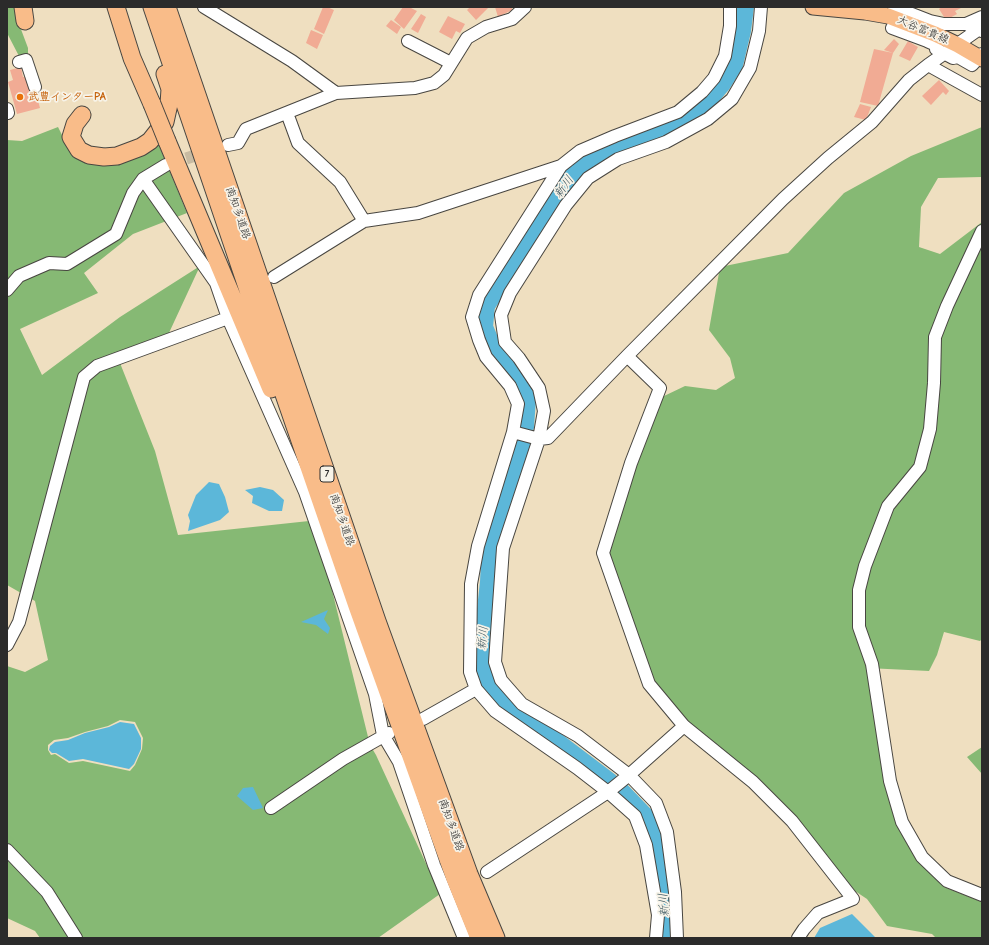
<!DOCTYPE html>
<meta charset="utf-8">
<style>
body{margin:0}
#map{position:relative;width:989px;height:945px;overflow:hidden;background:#efdfc0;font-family:"Comic Neue",sans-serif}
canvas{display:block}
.frame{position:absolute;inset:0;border:8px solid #2b2b2b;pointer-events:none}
</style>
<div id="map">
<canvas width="989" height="945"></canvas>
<div class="frame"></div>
</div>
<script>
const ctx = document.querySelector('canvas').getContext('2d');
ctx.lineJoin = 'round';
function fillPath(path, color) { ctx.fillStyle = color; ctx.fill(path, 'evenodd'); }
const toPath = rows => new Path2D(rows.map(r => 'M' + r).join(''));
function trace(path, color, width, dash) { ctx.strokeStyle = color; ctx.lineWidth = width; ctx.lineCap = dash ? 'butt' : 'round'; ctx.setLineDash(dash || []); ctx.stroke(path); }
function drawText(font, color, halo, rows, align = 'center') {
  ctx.font = font + ' "Comic Neue","Klee One",sans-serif'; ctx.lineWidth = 3.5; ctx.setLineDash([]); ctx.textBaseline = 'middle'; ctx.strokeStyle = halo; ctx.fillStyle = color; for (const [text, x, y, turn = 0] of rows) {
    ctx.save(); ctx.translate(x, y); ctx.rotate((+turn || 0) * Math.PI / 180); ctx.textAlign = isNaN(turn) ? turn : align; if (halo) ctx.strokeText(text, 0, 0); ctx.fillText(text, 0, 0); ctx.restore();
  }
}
fillPath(toPath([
 [7,7,16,7,16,16,28,48,28,55,20,58,7,33],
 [58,127,69,149,95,161,158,143,187,213,133,234,84,273,98,293,20,329,42,375,120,317,200,266,168,335,116,353,155,451,178,535,309,521,330,582,370,745,376,755,440,894,378,938,40,938,35,931,7,918,7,666,25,672,48,660,35,601,7,585,7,140,22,141],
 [120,720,135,722,143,738,142,749,135,765,130,771,83,761,69,763,55,754,51,755,48,750,48,745,54,740,68,738,85,732,108,726],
 [982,127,982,177,938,178,921,207,919,247,940,254,982,222,982,639,980,641,944,632,937,655,929,671,867,668,885,781,896,823,919,862,944,887,982,902,982,938,936,938,932,934,887,926,867,899,855,891,797,818,757,777,690,724,653,679,609,554,637,461,662,397,685,386,716,390,735,378,730,358,709,330,720,267,788,253,844,193,911,156],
 [982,747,982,774,967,757]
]), '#86b974');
fillPath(toPath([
 [209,482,219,484,225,497,229,512,220,520,188,531,190,521,188,515,196,495],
 [260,487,273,490,284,500,282,511,269,511,252,503,253,496,245,490],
 [328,610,324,619,330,628,328,634,316,625,301,622],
 [120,722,134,724,141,738,141,749,134,764,129,769,83,759,69,761,56,753,52,753,49,750,50,746,55,742,68,740,85,733,109,727],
 [253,787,263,808,253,810,237,796,243,788],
 [852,914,876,938,814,938,820,928]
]), '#5cb7d9');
trace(toPath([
 [525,427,527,399,511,369,494,351,484,327,486,306,567,180,586,162,602,151,659,133,683,120,705,104,722,84,734,65,742,31,745,7],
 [523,438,491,540,489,582,481,655,483,673,491,690,507,708,528,720,610,782],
 [620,790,646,817,655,837,667,912,665,938]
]), '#5cb7d9', 18);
fillPath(toPath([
 [323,7,327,7,334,10,324,34,314,29],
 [403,7,409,7,417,11,404,29,394,20],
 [470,7,489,7,476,20,467,10],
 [495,7,512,7,512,10,498,17],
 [942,7,963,7,955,11,957,14,946,20,939,9],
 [421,14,426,17,418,33,411,29],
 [448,16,465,24,460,33,456,31,452,39,439,32],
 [391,20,401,27,397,34,386,26],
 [311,30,323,35,317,49,306,43],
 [894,39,899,44,893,53,884,50],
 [908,41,918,47,910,61,899,56],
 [874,49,893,53,878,106,860,102],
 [21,67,23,77,31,75,40,108,17,114,8,82,13,80,10,70],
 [939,80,949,91,946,95,943,92,931,105,922,96],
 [860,104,871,107,866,120,854,117]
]), '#f1ab94');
trace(toPath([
 [169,164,209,151]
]), '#c8bba2', 12, [12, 6]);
const minor = toPath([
 [204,7,292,61,336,93],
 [894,7,930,21,944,24,966,24,982,31],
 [966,24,982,17],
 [982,27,928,65,982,95],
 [892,28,927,41,936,45,936,49,953,58,958,57,972,65,982,54],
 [408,41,451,63],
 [19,62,26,60,35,87],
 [7,109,8,113],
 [287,113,298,143,340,182,364,221],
 [228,145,238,143,246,129,336,93,415,88,434,83,444,75,467,38,486,27,512,19,525,7],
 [561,166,479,295,472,317,479,340,486,357,510,386,518,404,513,432,478,546,471,584,470,672,476,689,495,711,577,768,608,792,635,816,646,845,658,915,656,938],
 [982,231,947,306,935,337,934,383,930,429,920,467,888,506,865,566,859,590,859,627,872,664,890,781,902,822,922,857,947,881,982,895],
 [274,277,364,221,418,213,561,166,580,151,615,136,678,112,702,92,714,78,725,56,730,26,730,7],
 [7,290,19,276,49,263,67,264,116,234,133,193,143,179,166,165],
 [228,318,305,492,375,694,383,735,399,762,434,865,464,938],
 [627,356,660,388,631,463,603,553,649,684,684,726,753,782,792,821,853,899,818,913,804,929,798,938],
 [513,432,539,439,548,438,627,356,783,199,828,158,872,122,909,80,928,65],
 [7,645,19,622,84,377,97,366,228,318,216,283,143,179],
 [423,719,476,689],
 [271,808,343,759,389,733],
 [7,850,47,892,76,938],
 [487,872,608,792,629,775,684,726],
 [677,938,675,892,667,832,656,803,629,775,578,736,522,704,501,680,495,662,503,548,539,439,544,411,539,388,519,358,505,342,501,315,510,293,566,205,588,178,618,159,666,142,708,119,732,99,750,68,759,31,761,7]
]);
const major = toPath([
 [813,7,865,12,888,16,935,34,958,45,982,59]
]);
const highway = toPath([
 [23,7,25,21],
 [116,7,132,58,152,104],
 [152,7,249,293,357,606,454,876,479,938],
 [167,7,377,621,469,874,496,938],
 [82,115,75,124,71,137,79,150,89,155,104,157,117,156,141,147,150,141,165,122,169,104,170,89,165,74],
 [167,141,271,389]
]);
trace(minor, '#484641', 14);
trace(major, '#484641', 17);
trace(highway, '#484641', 19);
trace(minor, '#fff', 12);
trace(major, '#f9bc89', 15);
trace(highway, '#f9bc89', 17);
const highwayBridge = toPath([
 [152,104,167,141]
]);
trace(highwayBridge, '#484641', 19, []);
trace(highwayBridge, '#f9bc89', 17);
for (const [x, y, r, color] of [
 [20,97,4,"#e8710a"]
]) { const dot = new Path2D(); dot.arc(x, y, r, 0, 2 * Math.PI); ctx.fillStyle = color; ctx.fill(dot); trace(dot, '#f7f3e8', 1.5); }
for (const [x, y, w] of [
 [327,474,14]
]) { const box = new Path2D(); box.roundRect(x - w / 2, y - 8, w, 16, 3); ctx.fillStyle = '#f7f3e8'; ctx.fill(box); trace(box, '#2b2b2b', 1); }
drawText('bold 10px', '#2b2b2b', null, [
 ["7",327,474]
]);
drawText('11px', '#2b2b2b', '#f7f3e8', [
 ["大谷富貴線",923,30,23],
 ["南知多道路",238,213,71],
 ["南知多道路",342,520,71],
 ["南知多道路",451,825,70]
]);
drawText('bold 11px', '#c56008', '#f7f3e8', [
 ["武豊インターPA",28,97]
], 'left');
drawText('italic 12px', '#3a555f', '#f7f3e8', [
 ["新川",564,187,-54],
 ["新川",483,638,-85],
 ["新川",664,905,-95]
]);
</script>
